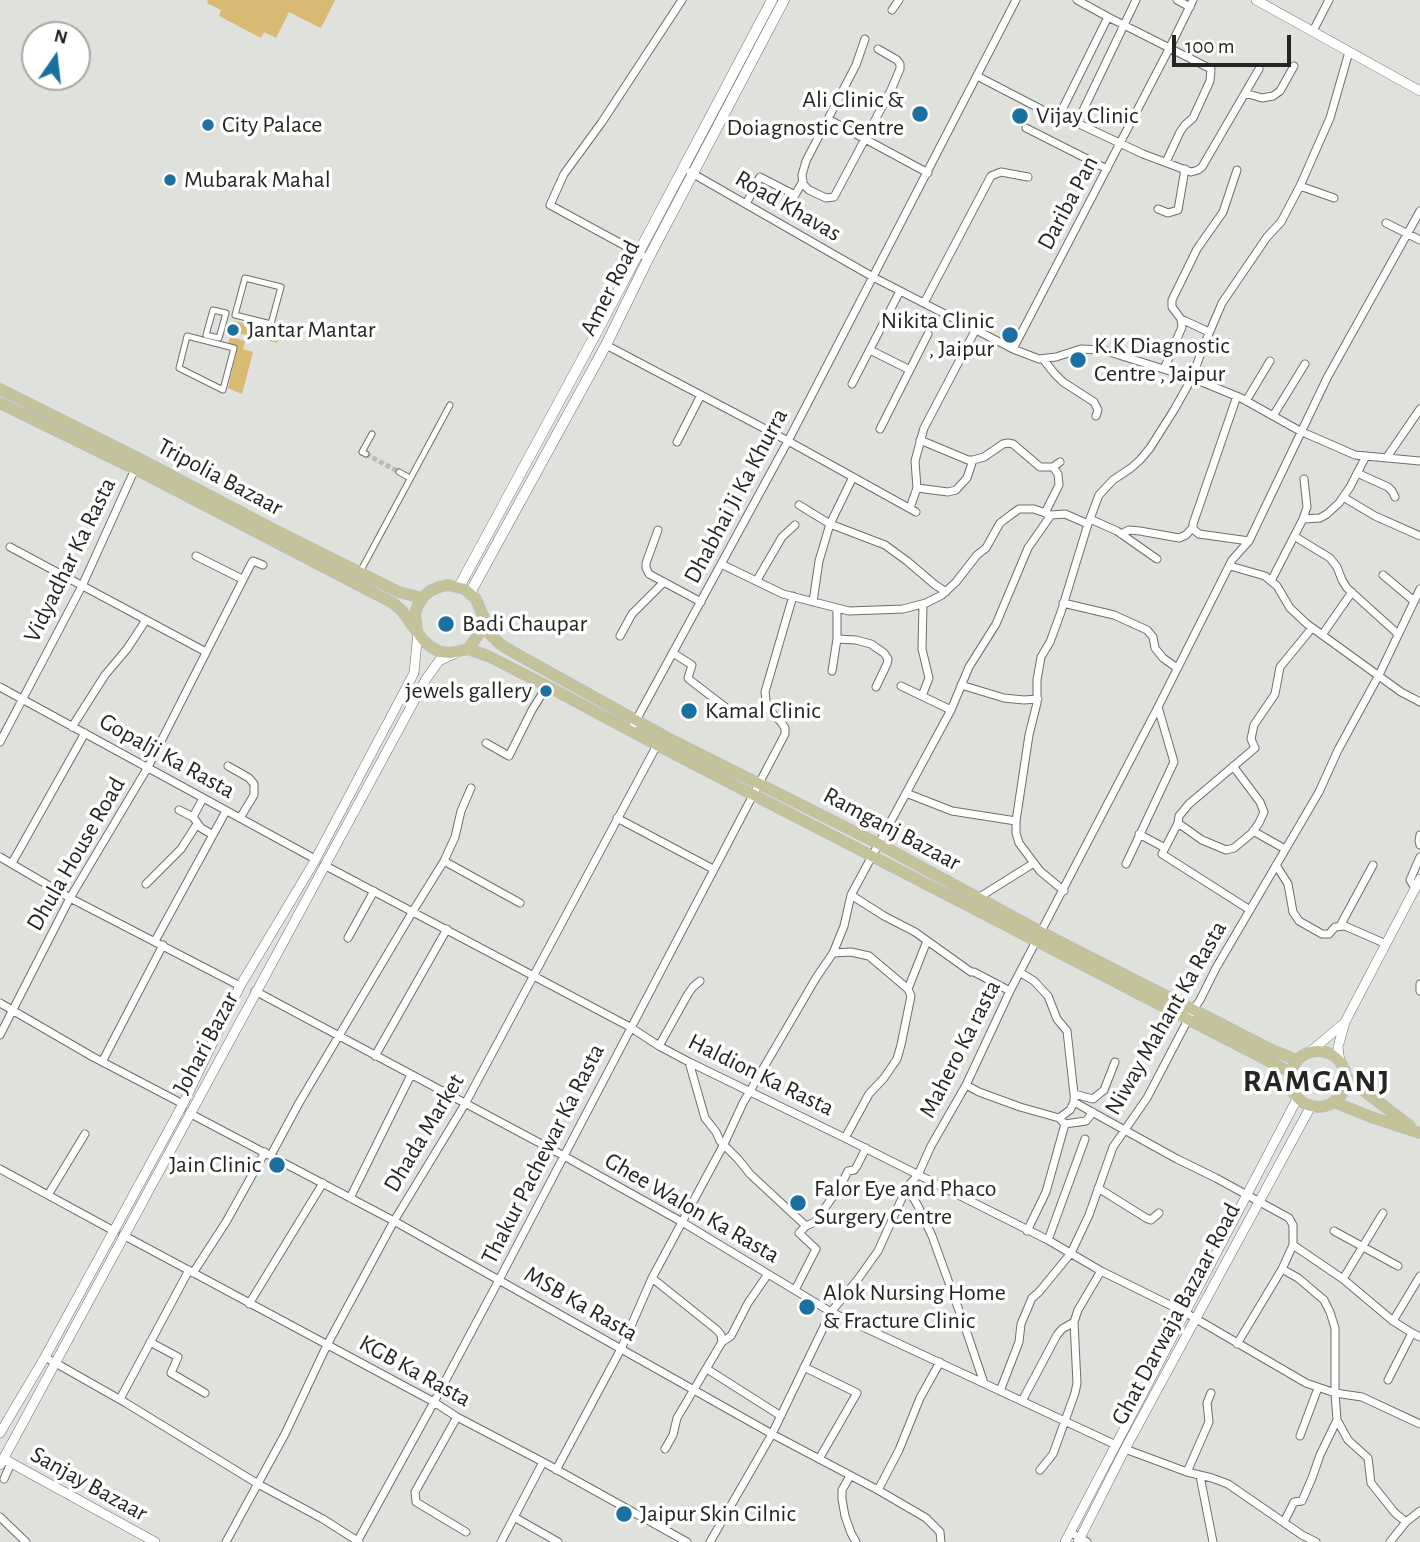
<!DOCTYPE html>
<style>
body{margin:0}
#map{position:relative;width:1420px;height:1542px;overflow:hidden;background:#dee1dc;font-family:"Alegreya Sans",sans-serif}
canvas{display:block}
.north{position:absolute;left:21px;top:21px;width:70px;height:70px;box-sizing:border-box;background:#fff;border:2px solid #a8a8a7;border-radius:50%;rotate:14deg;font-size:19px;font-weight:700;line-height:28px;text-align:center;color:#252624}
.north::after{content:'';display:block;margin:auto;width:24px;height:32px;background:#1a70a0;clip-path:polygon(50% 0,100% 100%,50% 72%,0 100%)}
.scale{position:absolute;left:1172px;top:35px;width:119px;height:32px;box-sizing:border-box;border:4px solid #252624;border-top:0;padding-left:9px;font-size:21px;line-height:24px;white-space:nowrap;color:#252624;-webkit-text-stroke:5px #fff;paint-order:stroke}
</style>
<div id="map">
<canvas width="1420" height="1542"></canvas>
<div class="north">N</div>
<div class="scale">100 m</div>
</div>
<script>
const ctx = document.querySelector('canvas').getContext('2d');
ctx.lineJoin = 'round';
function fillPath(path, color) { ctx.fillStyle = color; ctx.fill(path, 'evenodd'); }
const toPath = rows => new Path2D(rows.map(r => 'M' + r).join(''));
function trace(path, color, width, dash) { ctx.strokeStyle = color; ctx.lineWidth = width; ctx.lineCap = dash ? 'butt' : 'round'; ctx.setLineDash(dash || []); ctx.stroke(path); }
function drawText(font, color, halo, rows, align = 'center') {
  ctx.font = font + ' "Alegreya Sans",sans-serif'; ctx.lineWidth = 7; ctx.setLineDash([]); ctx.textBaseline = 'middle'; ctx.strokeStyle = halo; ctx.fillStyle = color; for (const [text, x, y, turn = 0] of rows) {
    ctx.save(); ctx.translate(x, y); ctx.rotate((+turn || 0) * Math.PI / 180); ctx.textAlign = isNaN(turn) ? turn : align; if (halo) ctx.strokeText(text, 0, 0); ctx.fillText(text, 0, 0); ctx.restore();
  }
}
fillPath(toPath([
 [208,0,335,0,321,28,289,12,276,38,264,32,261,38,219,16,221,10,207,3],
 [234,321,280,332,277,343,231,331],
 [230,337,245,341,243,349,253,352,242,394,228,388,237,350,227,347]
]), '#dab972');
trace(toPath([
 [366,454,399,472]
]), '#b9bcb7', 5, [5, 2.5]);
const pedestrian = toPath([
 [245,278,281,287,271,324,235,315,245,278],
 [213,310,226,313,219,338,206,335,213,310],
 [187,336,234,348,223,390,179,368,187,336],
 [366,454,362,452,372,434],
 [399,472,410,478],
 [360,572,450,405]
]);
const minor = toPath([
 [1077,0,1108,17],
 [1177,0,1190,7],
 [892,10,899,0],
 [1313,31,1329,0],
 [865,39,856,65,806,161,802,175,803,184,809,190,826,198,834,197,891,90,900,69,900,64,897,60,878,49],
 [977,76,1058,118,1077,123,1136,0],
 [1245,93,1262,98,1273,96,1280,91,1294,66],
 [1058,118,1108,17,1211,69,1210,81,1193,118,1185,125,1180,132,1166,162],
 [828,119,928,173],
 [1077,123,1143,154,1191,172,1198,170,1202,167,1259,69],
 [1026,128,1107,169],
 [690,172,873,277,1013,349,1039,359,1056,357,1081,349,1103,350,1192,378,1241,398,1300,431,1355,455,1420,461],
 [1300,186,1334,198],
 [746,204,760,177,795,195,803,181],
 [1158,209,1168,213,1178,210,1185,169],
 [1386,223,1420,240],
 [642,255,550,205,564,174,602,122,682,0],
 [924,303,991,176,1001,172,1028,177],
 [1181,319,1209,332],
 [606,345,788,441,916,512],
 [1013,349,1169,49,1193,0],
 [870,350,910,370],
 [1043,359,1054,373,1063,382,1094,402,1098,410,1096,416],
 [1164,369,1182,327,1181,319,1172,307,1172,300,1197,249,1223,212,1237,170],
 [852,384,900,291],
 [1237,396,1193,524,1193,529,1199,534,1249,541],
 [1246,401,1270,361],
 [1273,416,1305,364],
 [880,429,928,334],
 [920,440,968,460,973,460,984,457,1003,444,1008,443,1013,444,1040,467,1053,467,1060,462],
 [677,442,701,395],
 [1387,457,1420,409],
 [1357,473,1388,487,1392,491,1395,497],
 [917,488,948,492,956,490,967,478,973,460],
 [1343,497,1375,516,1420,536],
 [799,505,830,524,885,545,907,561,934,584,946,592],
 [910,508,917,488,915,461,924,428,976,329],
 [1045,513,1059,485,1058,474,1053,467],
 [1090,519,1117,531,1157,559],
 [1303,519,1320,518,1327,514,1339,503,1350,487,1366,456],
 [658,530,646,563,646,568,649,574,701,602],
 [1121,534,1129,530,1140,531,1179,538,1186,535,1193,527],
 [1294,536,1330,558,1337,567,1342,580,1347,588,1398,634],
 [10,547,206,652],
 [196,556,242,579],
 [721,564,783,594,837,608],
 [1230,566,1265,576,1277,586,1290,608,1307,624,1401,692,1420,702],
 [1383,575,1414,601],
 [757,580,782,537,795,525],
 [1271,581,1303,519,1307,507,1304,479],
 [813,602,819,561,830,524,853,477],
 [1063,603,1114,615,1147,630,1153,637,1155,648,1163,658,1177,668],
 [1322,635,1352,592],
 [620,636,632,614,664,582],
 [837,639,856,640,871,644,884,653,888,659,887,664,876,687],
 [673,653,692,665,688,678,690,680,729,710,742,712,767,708],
 [832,671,837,639,837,608,849,611,903,609,926,603,942,595,956,582,977,555,986,548,1000,523,1012,514,1019,509,1034,509,1051,515],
 [961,685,1004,698,1024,700,1038,699],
 [901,686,951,710],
 [0,687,315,859],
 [922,696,929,678,922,649,923,604],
 [634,724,788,441,1016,0],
 [72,727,105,675,127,649,146,620],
 [0,742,82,586,135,469],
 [486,743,509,756,532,710,547,686],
 [228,766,249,778,254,784,254,795,240,818],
 [906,793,952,811,1016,821],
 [179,810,193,817,201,828,213,835],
 [193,817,203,798],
 [617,818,713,869],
 [1178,823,1202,840,1226,850,1234,848,1252,833,1259,823,1264,812,1260,802,1233,766],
 [1253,831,1285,849],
 [1139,834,1165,848],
 [1420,835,1419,841,1420,845],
 [0,857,70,898,240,986],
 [444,861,520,903],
 [12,863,85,733],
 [1126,864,1174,762,1158,707],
 [324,865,630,1027,659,1046,689,1062,845,1138,1048,1240,1101,1271,1186,1313,1306,1383,1335,1393,1362,1397,1420,1424],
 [1276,865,1288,884,1293,912,1299,921,1322,934,1329,934,1335,927,1345,926,1386,944],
 [146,884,181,849,197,824],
 [1415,888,1410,880,1420,857],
 [1064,891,1040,871,1019,843,1016,833,1016,821,1029,735,1037,703,1037,680,1041,657,1050,642,1061,612,1088,524,1099,495,1113,480,1131,468,1140,460,1150,448,1174,410,1192,378,1202,350,1222,303,1267,237,1281,222,1300,186,1330,118,1349,52],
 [851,895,884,916,915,932,971,972,974,972,1010,991],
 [978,898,1034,863],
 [1250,910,1162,854,1178,823,1179,816,1189,804,1255,748,1251,739,1254,725,1275,694,1280,667,1312,628],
 [1340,926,1373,865],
 [348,938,374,891],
 [155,941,226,811],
 [833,953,851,952,869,956,908,989,911,996,901,1045,897,1059,884,1078,869,1094,845,1138],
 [1021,973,1034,981,1048,996,1057,1019,1067,1031,1074,1094,1093,1099,1104,1090,1115,1062],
 [1420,984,1420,991],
 [908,989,927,941],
 [255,991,564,1156,682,1222,831,1312,1116,1445],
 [0,1003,93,1057,183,1104],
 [0,1035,70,898,148,767,251,564,253,561,263,565],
 [659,1046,688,994,693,987,700,981],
 [375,1056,447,929],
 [102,1062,163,945],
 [689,1062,705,1118,716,1132,720,1141,738,1159,750,1174,806,1226,815,1222,841,1185,848,1171,854,1170,857,1166,866,1148],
 [966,1085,979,1092,1020,1107,1059,1118,1065,1124,1046,1192,1027,1231],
 [1074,1102,1177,1159,1216,1178,1289,1218,1293,1225,1293,1245],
 [189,1113,394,1221,772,1434,878,1490,926,1518,940,1532,941,1542],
 [1059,1118,1070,1110,1074,1102,1074,1098],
 [1065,1124,1086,1121,1093,1112],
 [271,1155,299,1103,413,911,444,861,455,837,461,811,471,788],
 [0,1169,114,1231],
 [907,1187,918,1206,932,1236,965,1327,984,1383],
 [1098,1188,1146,1218,1151,1220,1159,1213],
 [48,1195,85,1134],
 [350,1198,411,1075],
 [1334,1231,1398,1266],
 [123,1235,434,1402,457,1417,543,1462,687,1542],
 [1048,1240,1085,1139],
 [1282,1269,1298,1278,1324,1300,1330,1312,1335,1328,1335,1393,1337,1420,1348,1440,1368,1458,1371,1483,1395,1513,1406,1522],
 [193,1273,226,1222,265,1152],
 [1420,1276,1393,1321,1412,1333,1420,1337],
 [652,1278,717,1330,721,1335,722,1342,677,1418,673,1435,665,1449],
 [1343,1279,1383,1213],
 [795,1290,816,1249,799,1233,806,1226],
 [249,1304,323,1183],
 [150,1342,178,1357,171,1373,205,1393],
 [722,1342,731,1336,748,1303,768,1274],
 [1237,1344,1282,1269,1293,1245,1343,1279,1393,1321],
 [45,1357,126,1403,258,1484,323,1519,359,1542],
 [804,1367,857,1393,819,1459],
 [707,1369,781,1416],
 [1388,1380,1412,1333],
 [1000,1391,1019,1342,1021,1324,1032,1298,1039,1292,1071,1253,1089,1215,1113,1147,1147,1098,1193,1010,1200,1000,1216,968,1319,792,1338,750,1379,675,1420,589],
 [120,1399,189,1270],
 [1022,1401,1057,1335,1062,1329,1074,1322],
 [457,1417,415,1492,416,1502,466,1532],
 [1300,1436,1318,1388],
 [1125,1449,1187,1472,1212,1478,1228,1484,1302,1535,1316,1542],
 [556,1470,621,1349,652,1278,724,1144,743,1103,816,978,833,953,844,926,851,895,951,710,969,667,996,624,1028,548,1051,515,1065,514,1088,524],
 [1040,1470,1053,1454,1075,1393,1077,1383,1074,1322,1078,1310,1101,1271],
 [1187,1472,1209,1422,1207,1403,1211,1393],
 [850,1476,842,1490,842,1499,845,1516,851,1533,856,1542],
 [1200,1476,1213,1542],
 [4,1479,11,1463],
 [878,1490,899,1450,920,1398,940,1362],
 [0,1517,26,1542],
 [514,1517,558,1542],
 [1284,1522,1294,1502,1302,1501,1312,1478,1320,1455,1337,1420],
 [1070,1532,1087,1542],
 [226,1542,285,1434,327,1345,394,1221,465,1104,657,745],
 [357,1542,434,1402,499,1280,785,734,785,728,781,722,767,708,765,692,793,596],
 [501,1542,543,1462],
 [710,1542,772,1434,831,1312,858,1279,878,1251,907,1187,918,1175,931,1146,966,1085,1010,991,1158,707,1232,560,1249,541,1327,378,1420,211],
 [1390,1542,1406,1522,1420,1511]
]);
const tertiary = toPath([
 [1256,0,1420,91],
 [1311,1051,1343,1024],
 [1340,1062,1338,1047,1345,1022,1420,879],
 [0,1433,45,1357,183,1104,240,986,313,864,414,673,418,632],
 [4,1459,155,1542],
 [0,1465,426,679,439,661,454,654],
 [1065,1542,1297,1099],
 [1078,1542,1125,1449,1311,1106]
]);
const secondary = toPath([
 [459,587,593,339,772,0],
 [470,593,606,345,648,259,784,0]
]);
const primary = toPath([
 [0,389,140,459,273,529,399,592,422,598],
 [0,403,135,469,393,603,402,611,423,640,431,647,440,652,451,653,468,649,479,634,484,617],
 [417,631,415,614,418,605,423,597,430,591,439,587,448,585,465,589,476,599,490,634,500,644,513,652,666,737,879,844,1041,932,1272,1050,1297,1060],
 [468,649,488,656,547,686,657,745,1290,1072],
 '1290 1079a28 28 0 1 1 56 0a28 28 0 1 1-56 0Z',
 [1346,1077,1410,1126],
 [1334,1102,1371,1117,1420,1133]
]);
trace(pedestrian, '#6d6f6a', 7);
trace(minor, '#6d6f6a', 9);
trace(tertiary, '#6d6f6a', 10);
trace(secondary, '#6d6f6a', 11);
trace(primary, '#bebebd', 12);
trace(pedestrian, '#fff', 5);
trace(minor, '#fff', 7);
trace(tertiary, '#fff', 9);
trace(secondary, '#fff', 10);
trace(primary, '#c4c299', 10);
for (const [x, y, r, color] of [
 [920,114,9,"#1a70a0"],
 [1020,116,9,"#1a70a0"],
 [208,125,7,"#1a70a0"],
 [170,180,7,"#1a70a0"],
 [233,330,7,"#1a70a0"],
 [1010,335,9,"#1a70a0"],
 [1078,360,9,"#1a70a0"],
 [446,624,9,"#1a70a0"],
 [546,691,7,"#1a70a0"],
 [689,711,9,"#1a70a0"],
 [277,1165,9,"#1a70a0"],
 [798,1203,9,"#1a70a0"],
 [807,1307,9,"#1a70a0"],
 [624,1514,9,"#1a70a0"]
]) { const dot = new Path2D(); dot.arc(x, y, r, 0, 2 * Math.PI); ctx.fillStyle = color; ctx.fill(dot); trace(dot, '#fff', 2.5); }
drawText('24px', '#252624', '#fff', [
 ["Ali Clinic &",904,100,"right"],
 ["Doiagnostic Centre",904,128,"right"],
 ["Vijay Clinic",1036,116],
 ["City Palace",222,125],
 ["Mubarak Mahal",184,180],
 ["Nikita Clinic",994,321,"right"],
 [", Jaipur",994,349,"right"],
 ["Jantar Mantar",247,330],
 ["K.K Diagnostic",1094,346],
 ["Centre , Jaipur",1094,374],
 ["Badi Chaupar",462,624],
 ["jewels gallery",532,691,"right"],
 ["Kamal Clinic",705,711],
 ["Jain Clinic",261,1165,"right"],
 ["Falor Eye and Phaco",814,1189],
 ["Surgery Centre",814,1217],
 ["Alok Nursing Home",823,1293],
 ["& Fracture Clinic",823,1321],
 ["Jaipur Skin Cilnic",640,1514]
], 'left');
drawText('24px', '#252624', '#fff', [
 ["Dariba Pan",1068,203,-62],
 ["Road Khavas",788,206,30],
 ["Amer Road",610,288,-63],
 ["Tripolia Bazaar",220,477,28],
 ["Dhabhai Ji Ka Khurra",736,496,-62],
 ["Vidyadhar Ka Rasta",70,560,-64],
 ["Gopalji Ka Rasta",167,756,29],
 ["Ramganj Bazaar",892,829,28],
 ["Dhula House Road",76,854,-60],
 ["Niway Mahant Ka Rasta",1166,1018,-60],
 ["Johari Bazar",206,1043,-62],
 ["Mahero Ka rasta",960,1049,-63],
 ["Haldion Ka Rasta",761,1075,26],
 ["Dhada Market",424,1133,-59],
 ["Thakur Pachewar Ka Rasta",543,1154,-63],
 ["Ghee Walon Ka Rasta",692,1208,30],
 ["MSB Ka Rasta",581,1304,30],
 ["Ghat Darwaja Bazaar Road",1176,1314,-62],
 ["KGB Ka Rasta",415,1371,29],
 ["Sanjay Bazaar",89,1484,29]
]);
ctx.letterSpacing = '2px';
drawText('bold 32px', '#252624', '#fff', [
 ["RAMGANJ",1317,1081]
]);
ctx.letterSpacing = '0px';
</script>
